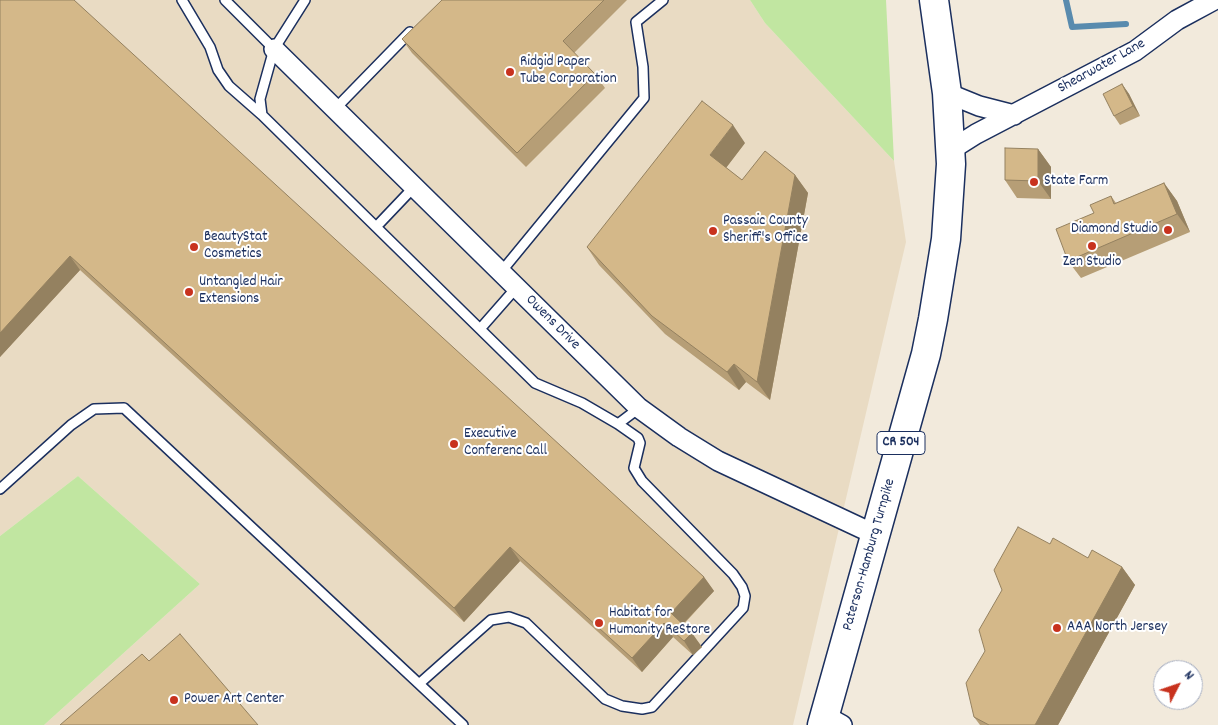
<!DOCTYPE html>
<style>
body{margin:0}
#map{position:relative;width:1218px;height:725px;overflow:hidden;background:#f2eadc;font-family:Dekko,sans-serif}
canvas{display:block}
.north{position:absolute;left:1153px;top:660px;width:50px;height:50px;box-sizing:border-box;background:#fff;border:1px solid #a4acbf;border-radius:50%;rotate:49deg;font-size:14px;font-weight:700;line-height:20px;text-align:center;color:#1b2f5e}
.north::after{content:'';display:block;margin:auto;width:18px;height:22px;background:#c8321e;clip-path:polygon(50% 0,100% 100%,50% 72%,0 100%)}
</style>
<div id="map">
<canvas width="1218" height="725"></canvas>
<div class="north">N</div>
</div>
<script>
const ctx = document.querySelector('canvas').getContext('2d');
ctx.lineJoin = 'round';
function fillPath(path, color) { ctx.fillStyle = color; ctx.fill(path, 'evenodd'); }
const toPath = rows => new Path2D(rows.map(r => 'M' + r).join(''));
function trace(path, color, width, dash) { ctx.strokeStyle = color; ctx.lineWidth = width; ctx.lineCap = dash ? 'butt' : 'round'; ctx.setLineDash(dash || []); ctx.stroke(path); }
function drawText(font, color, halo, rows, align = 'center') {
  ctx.font = font + ' Dekko,sans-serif'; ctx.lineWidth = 4; ctx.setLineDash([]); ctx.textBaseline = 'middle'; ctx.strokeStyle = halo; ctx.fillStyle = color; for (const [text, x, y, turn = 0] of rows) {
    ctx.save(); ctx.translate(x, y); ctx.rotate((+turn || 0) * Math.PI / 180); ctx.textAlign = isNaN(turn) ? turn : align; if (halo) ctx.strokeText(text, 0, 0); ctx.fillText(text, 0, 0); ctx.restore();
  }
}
fillPath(toPath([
 [0,0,750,0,765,23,894,161,906,242,793,725,44,725,200,584,78,476,0,536]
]), '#e9dbc3');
fillPath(toPath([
 [750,0,886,0,894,161,765,23],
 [78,476,200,584,44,725,0,725,0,536]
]), '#c1e6a1');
trace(toPath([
 [1066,0,1072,27,1126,24]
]), '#598bae', 6);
const lane = toPath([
 [182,0,210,47,218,70,229,86,262,115],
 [225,0,274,49],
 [305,0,274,49,260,99,262,115,535,383,582,403,618,424,639,408],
 [335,109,410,32],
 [376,227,414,187],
 [501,272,644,98,643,67,636,22,663,0],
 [480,329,516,288],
 [0,489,71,425,94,409,124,408,463,725],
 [420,683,491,620,509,617,526,623,605,699,622,706,642,709,652,707,743,608,745,596,742,587,733,574,642,481,634,468,640,443,638,438,618,424]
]);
const street = toPath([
 [274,49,639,408,679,437,718,461,876,535],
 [947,93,979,106,1014,115],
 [950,154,957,146,976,134,1135,51,1177,20,1214,0],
 [824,715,842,725]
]);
const primary = toPath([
 [822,725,926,354,933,319,946,239,951,164,947,93,934,0]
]);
trace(lane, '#1b2f5e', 12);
trace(street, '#1b2f5e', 22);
trace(primary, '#1b2f5e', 31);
trace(lane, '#fff', 9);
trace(street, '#fff', 19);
trace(primary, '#fff', 28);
fillPath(toPath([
 [0,0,704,577,714,591,683,625,702,647,693,655,673,637,642,672,520,561,464,622,80,270,0,357],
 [442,0,627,0,574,53,595,74,605,88,526,167,412,53,402,39],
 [1122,84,1129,94,1140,116,1120,125,1114,116],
 [745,143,726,168,742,180,795,175,808,193,770,400,746,382,739,390,665,334,599,265,587,247],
 [1038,149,1051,167,1051,199,1017,198,1005,180],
 [1164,183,1177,201,1190,232,1081,278,1068,261,1094,213,1111,196,1116,203],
 [1050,544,1088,558,1122,567,1135,585,1058,725,980,725,974,717]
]), '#b69e76');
fillPath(toPath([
 [1122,84,1129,94,1140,116,1133,106],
 [733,125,745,143,722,173,710,155],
 [1038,149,1051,167,1051,199,1038,181],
 [795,175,808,193,770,400,757,382],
 [1164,183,1177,201,1190,232,1177,214],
 [70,256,80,270,0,357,0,333],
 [734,364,746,382,739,390,727,372],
 [510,547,520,561,464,622,454,608],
 [1122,567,1135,585,1058,725,1035,725],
 [704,577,714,591,680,627,671,613],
 [664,623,673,637,642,672,632,658],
 [692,633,702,647,693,655,684,641]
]), '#948160');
const building = toPath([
 [0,0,74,0,704,577,671,613,692,633,684,641,664,623,632,658,510,547,454,608,70,256,0,333,0,0],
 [442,0,604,0,563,41,595,74,517,153,402,39,442,0],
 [1122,84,1133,106,1114,116,1103,94,1122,84],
 [702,101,733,125,710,155,742,180,765,151,795,175,757,382,734,364,727,372,652,316,587,247,702,101],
 [1005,148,1038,149,1038,181,1005,180,1005,148],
 [1164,183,1177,214,1068,261,1056,229,1094,213,1090,205,1111,196,1114,204,1164,183],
 [1018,527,1050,544,1053,538,1088,558,1092,550,1122,567,1035,725,989,725,974,717,966,683,985,651,979,630,1002,590,994,570,1018,527],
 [180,634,258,725,60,725,142,654,149,661,180,634]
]);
fillPath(building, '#d4b889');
trace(building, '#948160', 1);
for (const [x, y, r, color] of [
 [510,72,5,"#c8321e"],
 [1034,182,5,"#c8321e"],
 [1168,230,5,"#c8321e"],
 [713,231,5,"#c8321e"],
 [1092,246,5,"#c8321e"],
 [194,247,5,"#c8321e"],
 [189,292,5,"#c8321e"],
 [454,444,5,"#c8321e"],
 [599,623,5,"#c8321e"],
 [1057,628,5,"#c8321e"],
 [174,700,5,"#c8321e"]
]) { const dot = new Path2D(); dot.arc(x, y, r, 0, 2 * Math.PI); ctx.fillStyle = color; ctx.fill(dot); trace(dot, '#fff', 2); }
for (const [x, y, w] of [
 [901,443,48]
]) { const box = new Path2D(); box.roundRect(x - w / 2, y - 11.5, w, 23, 4); ctx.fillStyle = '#fff'; ctx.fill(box); trace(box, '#1b2f5e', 1); }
drawText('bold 14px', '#1b2f5e', null, [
 ["CR 504",901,443]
]);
drawText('15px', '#1b2f5e', '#fff', [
 ["Ridgid Paper",520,63],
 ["Tube Corporation",520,80],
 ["State Farm",1044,182],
 ["Passaic County",723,222],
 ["Sheriff's Office",723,239],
 ["Diamond Studio",1158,230,"right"],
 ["BeautyStat",204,238],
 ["Cosmetics",204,255],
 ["Zen Studio",1092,263,"center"],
 ["Untangled Hair",199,283],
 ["Extensions",199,300],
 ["Executive",464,435],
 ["Conferenc Call",464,452],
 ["Habitat for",609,614],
 ["Humanity ReStore",609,631],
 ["AAA North Jersey",1067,628],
 ["Power Art Center",184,700]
], 'left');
drawText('15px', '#1b2f5e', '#fff', [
 ["Shearwater Lane",1102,67,-29],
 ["Owens Drive",552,323,45],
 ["Paterson-Hamburg Turnpike",870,555,-74]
]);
</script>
